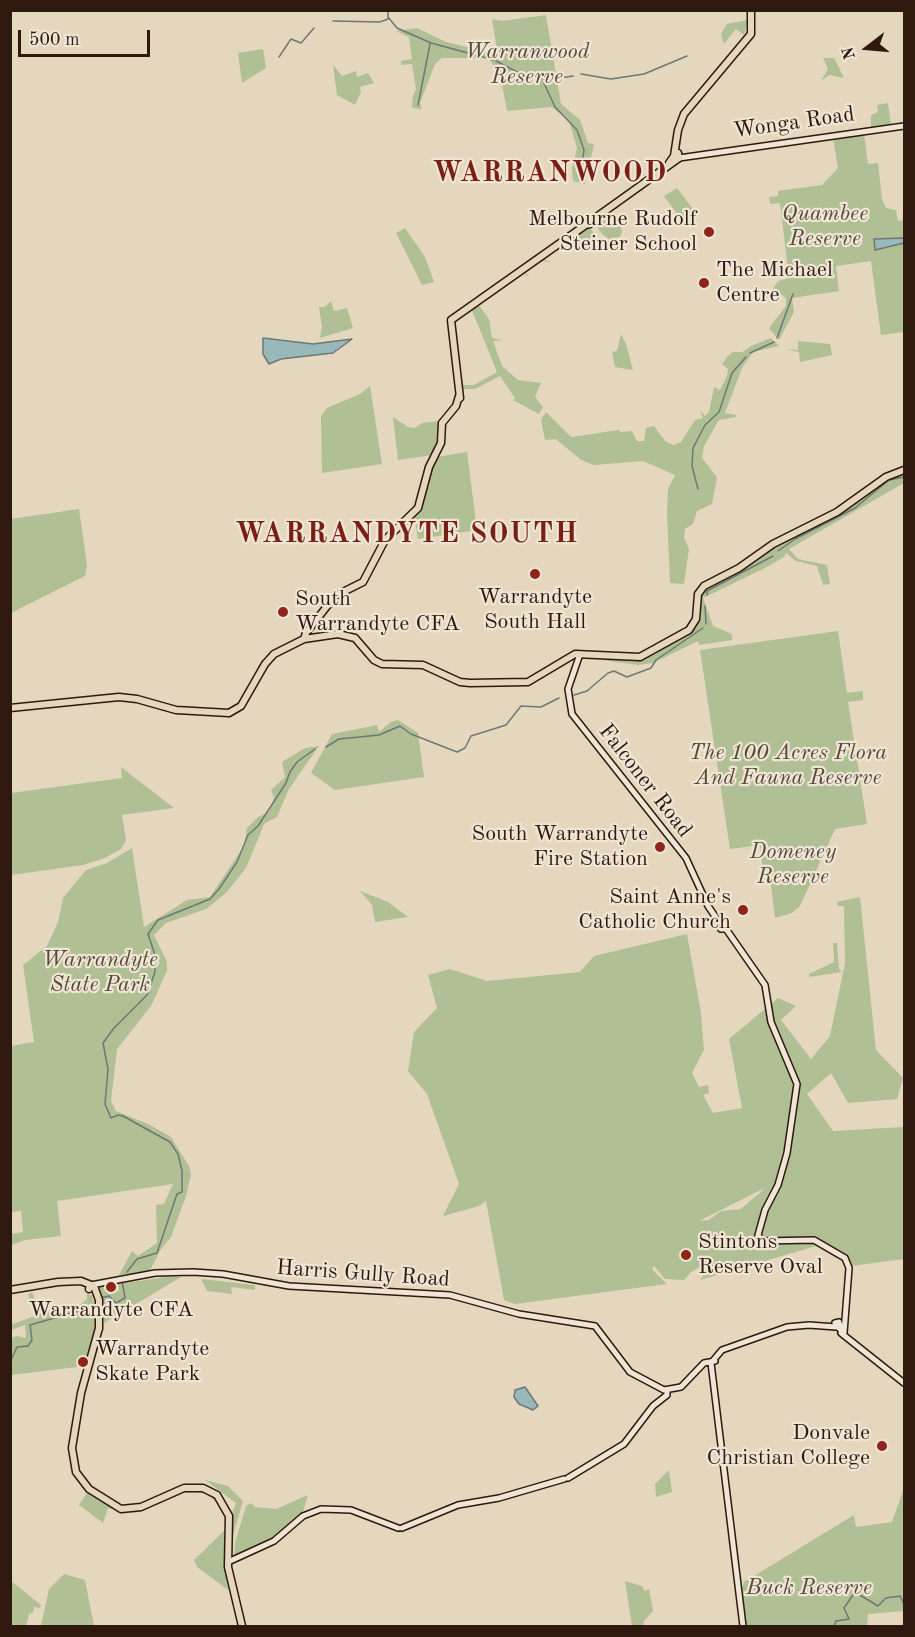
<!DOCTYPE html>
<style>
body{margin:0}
#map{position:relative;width:915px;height:1637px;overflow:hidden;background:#e5d7bd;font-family:"Old Standard TT",serif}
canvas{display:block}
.frame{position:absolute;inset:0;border:12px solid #2f180e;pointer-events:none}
.north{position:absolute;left:837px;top:18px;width:60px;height:60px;-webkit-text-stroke:4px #eee5d4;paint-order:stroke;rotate:254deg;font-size:16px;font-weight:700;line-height:24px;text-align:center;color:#2f180e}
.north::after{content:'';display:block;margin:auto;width:21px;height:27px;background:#2f180e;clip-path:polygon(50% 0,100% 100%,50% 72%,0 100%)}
.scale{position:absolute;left:18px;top:30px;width:132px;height:27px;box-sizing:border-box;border:3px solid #2f180e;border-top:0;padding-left:8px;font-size:18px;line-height:21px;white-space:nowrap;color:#2f180e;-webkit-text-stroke:4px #eee5d4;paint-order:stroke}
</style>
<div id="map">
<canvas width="915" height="1637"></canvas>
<div class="frame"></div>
<div class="north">N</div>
<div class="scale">500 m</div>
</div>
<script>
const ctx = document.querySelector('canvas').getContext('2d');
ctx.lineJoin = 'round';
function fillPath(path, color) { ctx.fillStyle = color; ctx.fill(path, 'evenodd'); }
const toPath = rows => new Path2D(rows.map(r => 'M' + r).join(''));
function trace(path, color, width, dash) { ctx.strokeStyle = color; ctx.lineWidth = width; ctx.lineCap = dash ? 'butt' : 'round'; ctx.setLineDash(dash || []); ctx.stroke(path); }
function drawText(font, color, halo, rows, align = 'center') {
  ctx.font = font + ' "Old Standard TT",serif'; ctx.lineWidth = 4.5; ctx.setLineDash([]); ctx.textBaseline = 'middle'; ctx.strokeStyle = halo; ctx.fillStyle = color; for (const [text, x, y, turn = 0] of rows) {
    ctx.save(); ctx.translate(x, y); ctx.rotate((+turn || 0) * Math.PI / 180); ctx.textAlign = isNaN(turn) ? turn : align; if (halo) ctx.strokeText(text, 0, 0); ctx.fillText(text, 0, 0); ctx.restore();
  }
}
fillPath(toPath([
 [546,15,561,104,580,120,588,143,594,144,585,184,573,181,572,169,577,148,569,121,552,107,507,111,500,74,488,58,442,58,435,64,420,103,422,109,412,108,413,96,416,89,412,64,401,65,401,61,412,59,409,37,396,31,417,28,446,42,492,53,497,49,492,19,502,21],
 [748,20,744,35,736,29,724,44,721,34,727,24],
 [263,49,266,68,242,83,238,53],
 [823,58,834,58,844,78,829,75,821,81,828,69],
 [333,65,342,76,356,71,357,77,368,73,374,83,360,87,361,92,355,105,337,95],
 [888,103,891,125,871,128,871,115,878,112,877,105],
 [864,134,868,164,878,163,882,199,886,208,896,210,898,221,904,220,904,332,881,335,871,261,836,266,839,291,792,298,794,312,779,340,769,328,786,306,786,298,773,289,778,281,789,278,780,203,770,204,769,197,778,196,778,191,822,185,838,168,833,138],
 [643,187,643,193,641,189,603,216,619,221,622,232,620,237,609,239,603,235,597,227,598,219],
 [677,188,695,212,690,218,681,218,677,214,664,196],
 [585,227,589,227,595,235,581,248,578,243,573,246,564,243,542,259,552,262,539,261,525,271,529,278,523,272],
 [405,228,425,257,434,282,422,285,396,233],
 [331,301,334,311,347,308,353,328,320,338,322,327,319,307,325,307],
 [478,304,489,319,492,338,502,340,493,341,502,366,518,380,541,383,535,397,543,407,539,414,513,400,515,398,500,376,475,389,461,389,461,385,474,385,497,372,471,308],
 [621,334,626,344,633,370,615,367,612,352,617,351],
 [771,338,779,346,753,352,742,368,725,413,736,415,736,417,719,420,704,446,702,458,717,477,712,504,697,511,693,524,685,529,684,538,689,549,684,584,670,583,667,513,668,489,675,475,643,461,594,465,581,460,556,439,545,440,541,420,546,412,571,437,619,430,620,432,632,431,637,441,644,441,646,428,654,426,665,441,673,445,681,442,695,420,703,418,700,410,705,416,709,412,714,387,720,390,727,376,728,369,722,364,728,356,733,352,743,352,751,346],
 [798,341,830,344,832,355,800,362,799,352,785,349,798,350],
 [370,386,382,464,322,473,321,416,327,408,360,394],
 [393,417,408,427,415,428,422,423,439,421,438,443,432,455,398,460],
 [467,452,477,530,418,539,414,514,423,502,429,467,436,457],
 [904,472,904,483,789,549,798,559,827,565,830,584,823,585,817,566,796,561,786,553,784,557,767,567,703,598,713,626,732,634,732,640,699,645,698,641,653,663,638,665,602,660,649,657,687,634,699,619,701,594,707,587,740,570,780,543,850,507,884,480],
 [79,509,87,565,85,576,11,613,11,519],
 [838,631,847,693,863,691,863,700,848,702,867,824,835,829,800,906,792,913,775,918,769,870,763,871,760,845,730,849,700,650],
 [398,720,418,733,424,777,335,790,311,773,332,734,377,725,379,732,391,722],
 [319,746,289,789,277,817,264,824,246,868,226,893,206,909,166,923,154,935,167,962,167,971,151,1006,117,1049,111,1101,116,1111,148,1124,171,1137,189,1166,191,1174,186,1196,171,1237,161,1249,149,1272,119,1275,132,1251,138,1256,157,1243,156,1205,164,1204,173,1184,57,1201,61,1236,25,1240,11,1245,11,1234,23,1232,21,1211,11,1212,11,1046,34,1042,23,965,47,946,58,922,63,898,86,870,107,863,132,848,144,927,187,900,210,897,244,846,247,828,258,817,269,812,274,798,271,790,285,777,282,762,305,748],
 [121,767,174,808,122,815,126,840,121,849,105,858,83,865,11,875,11,793,122,778],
 [360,891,388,902,408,917,375,922,372,905],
 [860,897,876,1050,903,1078,897,1099,848,1103,831,1073,807,1094,833,1131,904,1127,904,1259,851,1266,816,1246,700,1280,715,1259,691,1272,684,1280,665,1279,654,1266,652,1269,667,1284,515,1304,504,1300,486,1201,479,1206,443,1216,459,1184,427,1094,408,1071,414,1032,437,1008,428,975,450,969,487,981,580,972,594,956,687,934,701,1013,704,1050,692,1073,699,1087,708,1085,709,1093,703,1095,713,1113,742,1108,729,1039,778,998,796,1006,781,1020,811,1059,830,1036,845,963,844,906,838,906,837,902],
 [765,1188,741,1209,721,1211,709,1220,699,1221],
 [833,943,837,943,839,969,842,972,809,977,809,974,834,962],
 [166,1277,181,1277,104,1323,104,1304,96,1289,105,1285,106,1290,115,1292,119,1291,118,1284],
 [201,1279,255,1285,255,1290,231,1287,232,1294,207,1291],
 [32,1292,40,1313,72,1311,87,1299,87,1292,92,1296,96,1310,93,1351,85,1366,11,1375,11,1338,17,1336,26,1338,25,1325,11,1330,10,1325,35,1316,28,1295],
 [72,1465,82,1482,124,1510,180,1491,201,1489,220,1502,219,1504,206,1494,188,1491,140,1512,125,1513,108,1508,103,1523,79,1505,87,1493,74,1476,70,1466],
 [669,1470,672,1492,656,1497,655,1484],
 [205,1480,228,1486,243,1501,231,1542,232,1514,236,1503],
 [904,1488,904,1611,868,1614,867,1626,747,1626,742,1589,744,1582,854,1515,856,1527,892,1522],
 [308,1495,302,1515,270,1542,234,1557,235,1543,246,1506,251,1503,255,1507,276,1509],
 [227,1528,226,1568,228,1590,197,1567,194,1560],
 [64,1574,85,1580,94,1626,41,1626,49,1589],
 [11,1581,41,1605,40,1608,34,1607,33,1613,29,1614,26,1626,11,1626],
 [625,1581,642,1586,645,1591,649,1589,653,1611,644,1621,643,1626,632,1626]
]), '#b0bf94');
const water = toPath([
 [904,238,904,243,875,250,874,239,904,238],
 [263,338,313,344,352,339,333,353,281,359,269,364,263,354,263,338],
 [525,1387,538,1406,533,1410,519,1404,514,1397,515,1390,525,1387]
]);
fillPath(water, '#98b8b9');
trace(water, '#6e7875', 1.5);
trace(toPath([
 [388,17,397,28,431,43,494,60],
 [333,21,380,22,388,19,388,10],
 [279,57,291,39,301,43,314,28],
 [496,61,521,74,545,79],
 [581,74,611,79,644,74,687,56],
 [547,80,573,76],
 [544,83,555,107,577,130,584,150,581,172],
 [418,105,430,44],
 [777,338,793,294],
 [750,353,774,342],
 [698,489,692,466,693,448,705,425,719,412,732,373,746,357],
 [778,551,795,539,855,508,889,480,904,477],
 [707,595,707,591,773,556],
 [705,606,706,624],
 [574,695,587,691,608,673,614,671,627,677,651,668,656,660,703,628],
 [326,747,339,739,379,735,400,726,411,734,457,752,465,748,471,736,506,725,521,706,541,707,559,698],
 [127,1272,137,1259,157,1253,177,1194,182,1192,182,1171,178,1154,170,1142,123,1116,118,1115,111,1118,105,1104,108,1069,103,1043,114,1028,147,995,155,972,155,955,148,934,158,920,210,899,219,889,237,862,248,835,258,826,286,783,290,772,297,762,315,749],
 [100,1298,109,1296,116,1303,125,1298,122,1281],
 [10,1367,11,1360,17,1347,28,1346,32,1340,30,1325,96,1306],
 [834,1626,836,1621,849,1619,844,1608,855,1592,878,1606,886,1598,900,1596,904,1604]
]), '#6e7875', 1.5);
const secondary = toPath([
 [679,158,904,126],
 [580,654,568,689,572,714,686,858,708,906,721,925],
 [721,925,725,925,725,929,721,929,721,925],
 [726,929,765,985,771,1022,797,1084,787,1153,778,1185,765,1210,758,1235,762,1241,814,1240,845,1258,849,1268,844,1333],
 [91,1285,155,1273,193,1272,223,1274,289,1286,450,1295,519,1314,595,1326,630,1372,664,1390,681,1387,704,1363,715,1361],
 [840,1326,839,1322,835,1323,843,1333],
 [841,1333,904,1383],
 [568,1478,624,1444,653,1406,667,1395,667,1390],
 [402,1528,458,1505,499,1498,564,1479],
 [228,1562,274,1541,303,1516,321,1509,351,1510,398,1528],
 [743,1626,711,1363,722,1350,787,1327,809,1325,836,1327]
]);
const primary = toPath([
 [669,163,674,156,678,130,684,114,751,34,751,10],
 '584.5 221a3.5 3.5 0 1 1 7 0a3.5 3.5 0 1 1-7 0Z',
 [591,221,679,158,678,153],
 [460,398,451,320,587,224],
 [304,639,306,633,335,596,363,582,385,540,418,508,429,467,441,443,442,423,456,406,459,396],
 [10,708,119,697,137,699,176,710,229,713,241,706,265,664,274,654,304,639,338,634,355,638,374,660,382,664,423,665,460,682,470,683,528,682,575,654,640,657,689,630,696,619,698,594,704,586,739,568,773,544,837,512,886,477,904,470],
 [89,1289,90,1285,94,1286,99,1300,99,1329],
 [10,1290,58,1282,81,1281,91,1285],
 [99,1328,81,1393,72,1448,76,1472,89,1489,121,1509,141,1507,184,1488,203,1488,217,1495,229,1516,228,1567,242,1626]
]);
trace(secondary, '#2f180e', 8);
trace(primary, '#2f180e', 9);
trace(secondary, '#eee5d4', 5);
trace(primary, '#e5d7bd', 6);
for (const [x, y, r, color] of [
 [709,232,6,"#8f2418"],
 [704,283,6,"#8f2418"],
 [535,574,6,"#8f2418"],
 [283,612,6,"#8f2418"],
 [660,847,6,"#8f2418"],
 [743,910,6,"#8f2418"],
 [686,1255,6,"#8f2418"],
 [111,1287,6,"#8f2418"],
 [83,1362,6,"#8f2418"],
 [882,1446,6,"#8f2418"]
]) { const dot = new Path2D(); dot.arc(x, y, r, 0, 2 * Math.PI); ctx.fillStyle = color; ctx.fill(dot); trace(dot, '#eee5d4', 2); }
drawText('italic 22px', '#564a36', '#eee5d4', [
 ["Warranwood",527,52],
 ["Reserve",527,77],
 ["Quambee",825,214],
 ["Reserve",825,239],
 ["The 100 Acres Flora",788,753],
 ["And Fauna Reserve",788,778],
 ["Domeney",793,852],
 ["Reserve",793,877],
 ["Warrandyte",100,960],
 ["State Park",100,985],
 ["Buck Reserve",809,1588]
]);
drawText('22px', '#2f180e', '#eee5d4', [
 ["Wonga Road",794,123,-8],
 ["Falconer Road",645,781,52],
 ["Harris Gully Road",363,1274,4]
]);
drawText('22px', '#2f180e', '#eee5d4', [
 ["Melbourne Rudolf",697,219],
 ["Steiner School",697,244],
 ["The Michael",716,270,"left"],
 ["Centre",716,295,"left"],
 ["Warrandyte",535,597,"center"],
 ["South Hall",535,622,"center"],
 ["South",295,599,"left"],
 ["Warrandyte CFA",295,624,"left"],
 ["South Warrandyte",648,834],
 ["Fire Station",648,859],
 ["Saint Anne's",731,897],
 ["Catholic Church",731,922],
 ["Stintons",698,1242,"left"],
 ["Reserve Oval",698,1267,"left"],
 ["Warrandyte CFA",111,1310,"center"],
 ["Warrandyte",95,1349,"left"],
 ["Skate Park",95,1374,"left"],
 ["Donvale",870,1433],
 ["Christian College",870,1458]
], 'right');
ctx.letterSpacing = '1.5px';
drawText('bold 28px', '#7a1f14', '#eee5d4', [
 ["WARRANWOOD",550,174],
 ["WARRANDYTE SOUTH",407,535]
]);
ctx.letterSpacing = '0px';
</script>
